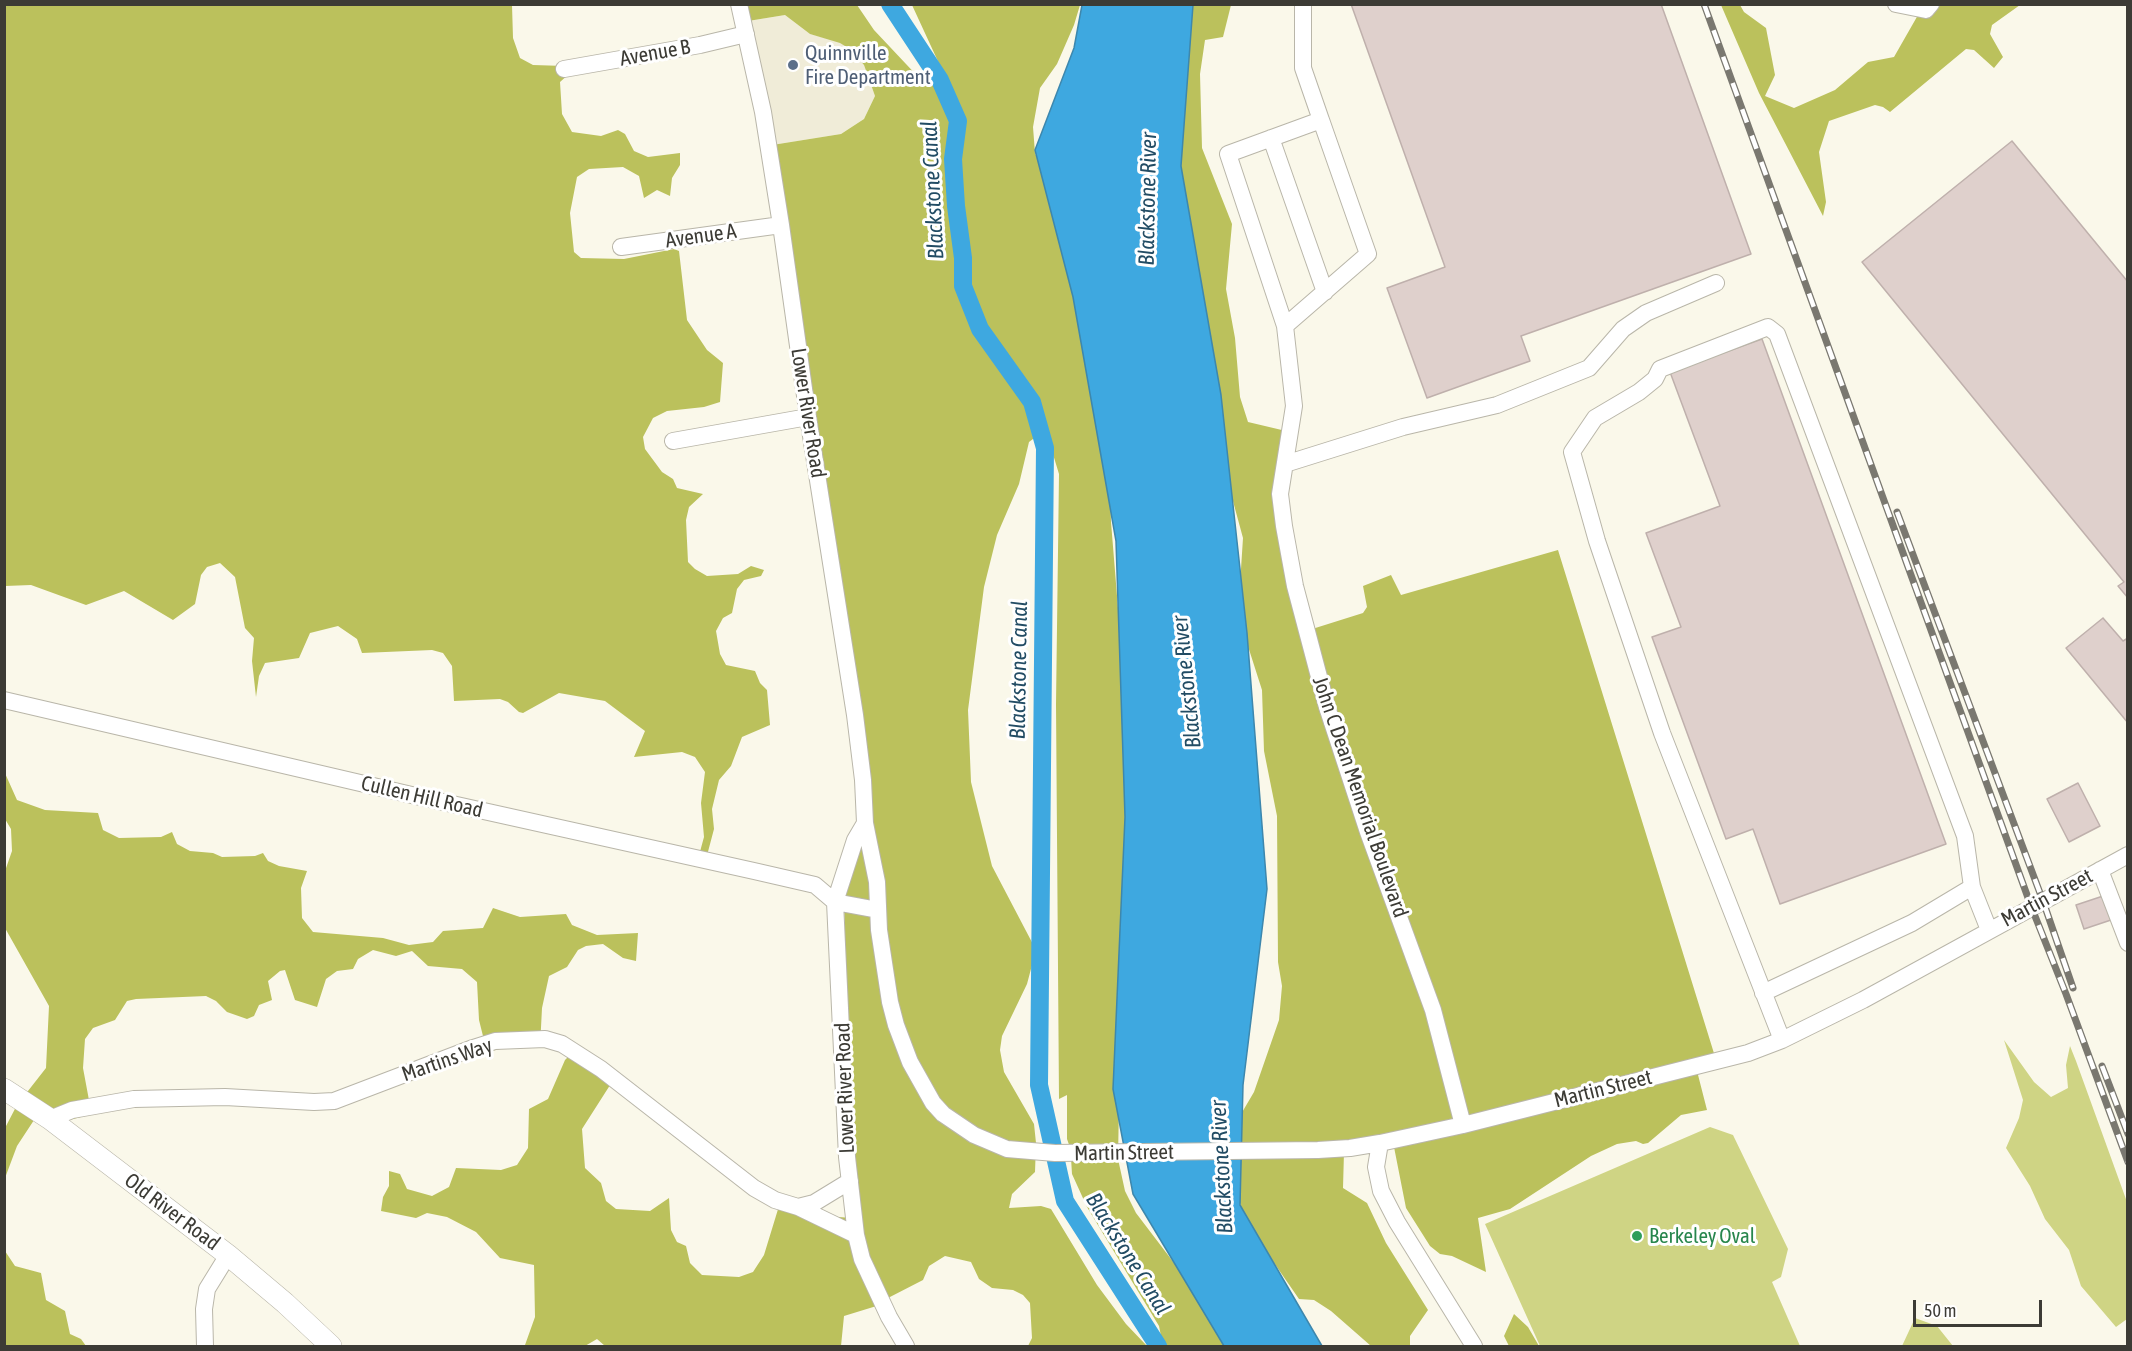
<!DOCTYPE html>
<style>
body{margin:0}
#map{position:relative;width:2132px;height:1351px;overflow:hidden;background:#faf8ea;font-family:"Asap Condensed",sans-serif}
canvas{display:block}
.frame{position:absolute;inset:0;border:6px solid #3c3b35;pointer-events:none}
.scale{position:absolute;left:1913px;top:1300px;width:129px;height:27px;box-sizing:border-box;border:3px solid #3c3b35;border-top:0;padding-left:8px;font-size:18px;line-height:21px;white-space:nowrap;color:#3c3b35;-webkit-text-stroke:4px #fff;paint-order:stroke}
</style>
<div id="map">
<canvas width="2132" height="1351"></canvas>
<div class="frame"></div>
<div class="scale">50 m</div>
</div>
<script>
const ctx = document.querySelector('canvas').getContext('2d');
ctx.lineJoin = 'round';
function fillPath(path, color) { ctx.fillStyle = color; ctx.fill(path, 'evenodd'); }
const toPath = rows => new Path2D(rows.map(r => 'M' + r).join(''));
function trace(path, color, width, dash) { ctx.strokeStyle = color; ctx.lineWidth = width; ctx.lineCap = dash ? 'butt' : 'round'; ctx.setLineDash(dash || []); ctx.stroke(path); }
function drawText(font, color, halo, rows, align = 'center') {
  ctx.font = font + ' "Asap Condensed",sans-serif'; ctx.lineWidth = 6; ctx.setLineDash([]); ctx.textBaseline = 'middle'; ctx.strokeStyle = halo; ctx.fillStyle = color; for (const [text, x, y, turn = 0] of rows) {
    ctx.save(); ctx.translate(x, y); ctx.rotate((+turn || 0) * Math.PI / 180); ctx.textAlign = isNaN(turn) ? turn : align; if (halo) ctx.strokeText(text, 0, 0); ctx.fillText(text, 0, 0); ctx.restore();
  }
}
fillPath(toPath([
 [785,15,810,34,840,42,850,49,864,65,875,96,864,119,841,134,766,146,742,22]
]), '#f0ecd8');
fillPath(toPath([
 [2004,1040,2034,1082,2051,1097,2068,1088,2066,1065,2070,1046,2076,1061,2127,1202,2127,1319,2116,1327,2081,1286,2069,1250,2045,1219,2030,1186,2006,1148,2019,1118,2023,1100],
 [1710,1127,1733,1135,1788,1249,1781,1277,1772,1282,1800,1346,1540,1346,1485,1224],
 [1915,1318,1937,1326,1953,1346,1902,1346]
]), '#cfd484');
fillPath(toPath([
 [5,5,512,5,513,38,520,58,533,65,565,66,570,73,560,82,562,114,572,132,601,136,618,130,625,134,634,151,648,157,680,153,680,165,672,178,670,196,657,190,644,198,639,176,623,167,589,169,577,177,570,213,574,252,581,258,624,259,674,249,679,251,687,320,707,350,723,363,720,402,704,407,667,411,653,418,643,437,645,449,662,472,673,479,677,488,703,494,689,507,686,520,688,562,695,569,707,576,738,574,751,566,764,570,761,576,744,580,737,589,732,613,723,618,716,631,720,654,726,665,755,671,760,683,767,690,770,725,742,737,731,766,719,780,712,809,714,829,705,863,698,859,704,837,701,803,705,772,695,757,682,752,634,757,645,731,605,701,559,693,523,713,519,712,508,702,500,699,454,701,452,666,443,653,432,650,362,653,357,639,338,626,310,633,299,658,265,663,259,676,256,697,252,661,254,638,245,628,235,577,220,563,207,567,201,575,195,604,173,620,124,591,86,605,31,585,5,586],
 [739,5,857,5,874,30,922,81,943,86,942,70,912,5,1080,5,1074,25,1057,64,1040,88,1033,127,1035,153,1060,213,1109,442,1111,522,1137,842,1119,1104,1118,1159,1125,1191,1136,1213,1187,1280,1225,1346,1163,1346,1159,1326,1087,1207,1072,1174,1071,1158,1073,1156,1067,1139,1067,1095,1059,1099,1056,704,1059,474,1049,441,1037,436,1029,442,1019,484,997,535,984,587,968,710,971,782,992,866,1036,950,1027,984,1002,1036,1000,1050,1004,1072,1034,1124,1036,1143,1035,1172,1012,1194,1009,1208,1041,1206,1051,1209,1097,1285,1126,1324,1147,1346,1028,1346,1032,1338,1030,1303,1023,1295,1013,1290,992,1288,979,1279,971,1262,945,1256,929,1266,923,1280,888,1298,883,1304,844,1316,841,1346,605,1346,597,1339,585,1346,527,1346,525,1345,535,1317,534,1265,500,1258,476,1232,447,1217,427,1213,416,1218,381,1211,383,1197,389,1186,389,1171,400,1174,407,1189,432,1196,449,1187,456,1168,501,1170,517,1165,528,1148,529,1109,548,1099,565,1060,569,1056,612,1082,582,1129,585,1168,601,1183,606,1201,616,1209,650,1211,669,1198,671,1230,677,1242,686,1246,690,1263,702,1275,739,1277,753,1272,764,1255,779,1206,811,1215,852,1218,844,899,866,800,766,146,841,134,864,119,875,96,864,65,850,49,840,43,810,34,785,15,742,22],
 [1183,5,1231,5,1223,37,1205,40,1200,74,1202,148,1232,224,1226,289,1235,338,1240,397,1248,422,1286,431,1280,460,1309,630,1363,613,1367,607,1363,586,1391,575,1401,595,1558,550,1717,1063,1697,1071,1707,1110,1681,1115,1648,1143,1643,1144,1636,1141,1617,1144,1591,1156,1510,1209,1478,1218,1486,1272,1452,1256,1440,1254,1430,1246,1406,1208,1394,1147,1344,1152,1343,1188,1367,1203,1386,1243,1428,1310,1410,1336,1410,1346,1371,1346,1331,1311,1314,1300,1299,1299,1243,1218,1231,1156,1234,1126,1254,1092,1279,1020,1282,986,1278,962,1277,816,1264,751,1262,690,1238,615,1243,538,1221,457,1177,256],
 [1721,5,1740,5,1744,12,1766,28,1775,75,1765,96,1794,108,1835,90,1868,62,1894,57,1918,15,1935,5,2020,5,1992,25,1990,34,2003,57,1994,68,1974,50,1966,49,1890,112,1883,107,1875,105,1829,121,1819,152,1826,202,1823,216,1759,93],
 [4,771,17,800,45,810,98,813,103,830,119,838,161,837,172,832,177,844,190,851,213,853,222,857,255,856,263,853,268,861,279,866,307,871,301,888,302,918,313,932,383,938,409,945,433,942,443,931,483,928,493,908,520,917,566,914,572,925,597,935,638,933,636,961,623,958,603,944,586,946,578,950,567,967,549,976,542,1008,540,1047,513,1046,487,1052,479,1020,477,982,462,969,428,966,412,951,396,956,373,950,358,959,353,969,337,971,326,979,317,1007,295,1000,285,970,280,971,268,981,272,1000,259,1005,254,1016,247,1019,227,1012,216,1001,206,996,136,999,127,1001,115,1020,93,1028,85,1039,83,1068,91,1111,89,1115,61,1122,36,1117,17,1146,5,1178,5,1128,17,1105,46,1068,49,1006,5,928,5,871,12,851,11,829,5,819],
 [5,1251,15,1266,41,1273,46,1300,65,1311,70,1334,81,1339,86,1346,5,1346],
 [1514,1314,1528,1327,1539,1346,1509,1346,1504,1336]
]), '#bbc15c');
const water = toPath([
 [1082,5,1193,5,1181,166,1221,395,1247,633,1267,889,1243,1085,1240,1205,1322,1346,1224,1346,1133,1194,1113,1089,1125,817,1116,541,1073,297,1035,150,1074,48,1082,5]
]);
fillPath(water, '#3ea8e0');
trace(water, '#3d87ad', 1.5);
trace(toPath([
 [890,4,940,80,958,121,953,159,956,206,963,258,963,286,980,329,1032,402,1045,448,1039,1085,1065,1201,1158,1346]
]), '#3ea8e0', 18);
const building = toPath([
 [1351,4,1661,4,1751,254,1521,336,1530,361,1427,398,1387,288,1445,267,1351,4],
 [2012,141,2128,282,2128,598,2118,586,2124,582,1862,262,2012,141],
 [1762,339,1946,844,1780,904,1753,829,1726,839,1652,637,1681,627,1646,533,1720,506,1670,372,1762,339],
 [2103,618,2123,641,2128,638,2128,723,2066,648,2103,618],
 [2078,783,2100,826,2069,842,2047,799,2078,783],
 [2103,896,2111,920,2084,929,2076,905,2103,896]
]);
fillPath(building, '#dfd0cc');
trace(building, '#bfb0ac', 1.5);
const minor = toPath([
 [739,4,763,112,781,225,808,417,855,715,863,780,865,823,877,882,879,930,890,1002,896,1025,910,1062,933,1103,943,1114,974,1135,1007,1149,1055,1153,1318,1150,1350,1148,1380,1143,1463,1125,1748,1053,1782,1040,1863,1000,2128,855],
 [1303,4,1303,68,1321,120],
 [1896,4,1926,10,1931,4],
 [564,69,700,45,746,34],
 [1271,138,1325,292],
 [621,247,781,225],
 [1285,326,1228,154,1321,120,1368,254,1285,326,1294,406,1280,494,1284,526,1295,586,1327,707,1368,832,1433,1010,1463,1125],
 [673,441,808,417],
 [1285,464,1403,427,1497,405,1589,368,1623,329,1646,313,1716,283],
 [4,700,416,796,754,871,815,885,835,902,878,910],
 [865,823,855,840,835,902,847,1157,856,1235,862,1259,889,1317,906,1346],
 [2100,870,2128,943],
 [1763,993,1912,923,1972,887,1989,930],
 [1782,1040,1662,733,1597,541,1572,452,1595,418,1639,392,1655,379,1660,369,1768,327,1777,334,1965,836,1972,887],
 [50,1119,72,1110,134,1099,225,1097,314,1102,334,1101,473,1048,495,1041,545,1039,562,1044,601,1069,754,1188,775,1200,798,1207,856,1235],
 [1380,1143,1376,1167,1381,1191,1397,1222,1474,1346],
 [798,1207,814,1203,850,1181],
 [205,1346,204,1309,207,1289,228,1255]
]);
const major = toPath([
 [4,1089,50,1119,228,1255,285,1303,331,1346]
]);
trace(minor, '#b9b6a9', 18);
trace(major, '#b9b6a9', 22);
trace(minor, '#fff', 16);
trace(major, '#fff', 21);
const rail = toPath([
 [1704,4,2031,906,2066,994,2128,1162],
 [1897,512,2043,901,2073,988],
 [2102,1066,2128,1134]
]);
trace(rail, '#7a7870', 7);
trace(rail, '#fff', 4.5, [14]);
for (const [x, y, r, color] of [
 [793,65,6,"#5c6f8a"],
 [1637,1236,6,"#2e9e5b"]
]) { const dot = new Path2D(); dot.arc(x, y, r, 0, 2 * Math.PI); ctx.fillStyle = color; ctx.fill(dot); trace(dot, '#fff', 2); }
drawText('21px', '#3c3b35', '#fff', [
 ["Avenue B",655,53,-10],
 ["Avenue A",701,236,-8],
 ["Lower River Road",808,413,81],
 ["Cullen Hill Road",422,797,13],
 ["John C Dean Memorial Boulevard",1360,797,71],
 ["Martin Street",2047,898,-28],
 ["Martins Way",447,1060,-19],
 ["Lower River Road",845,1088,-92],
 ["Martin Street",1603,1089,-14],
 ["Martin Street",1124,1153,-1],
 ["Old River Road",172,1212,37]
]);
drawText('21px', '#4e5e75', '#fff', [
 ["Quinnville",805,53],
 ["Fire Department",805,77]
], 'left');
drawText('21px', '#27864d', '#fff', [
 ["Berkeley Oval",1649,1236]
], 'left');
drawText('italic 22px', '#224c64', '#fff', [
 ["Blackstone Canal",933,190,-93],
 ["Blackstone River",1148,199,-89],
 ["Blackstone Canal",1019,670,-89],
 ["Blackstone River",1187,682,-96],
 ["Blackstone River",1222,1167,-93],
 ["Blackstone Canal",1128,1254,58]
]);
</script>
